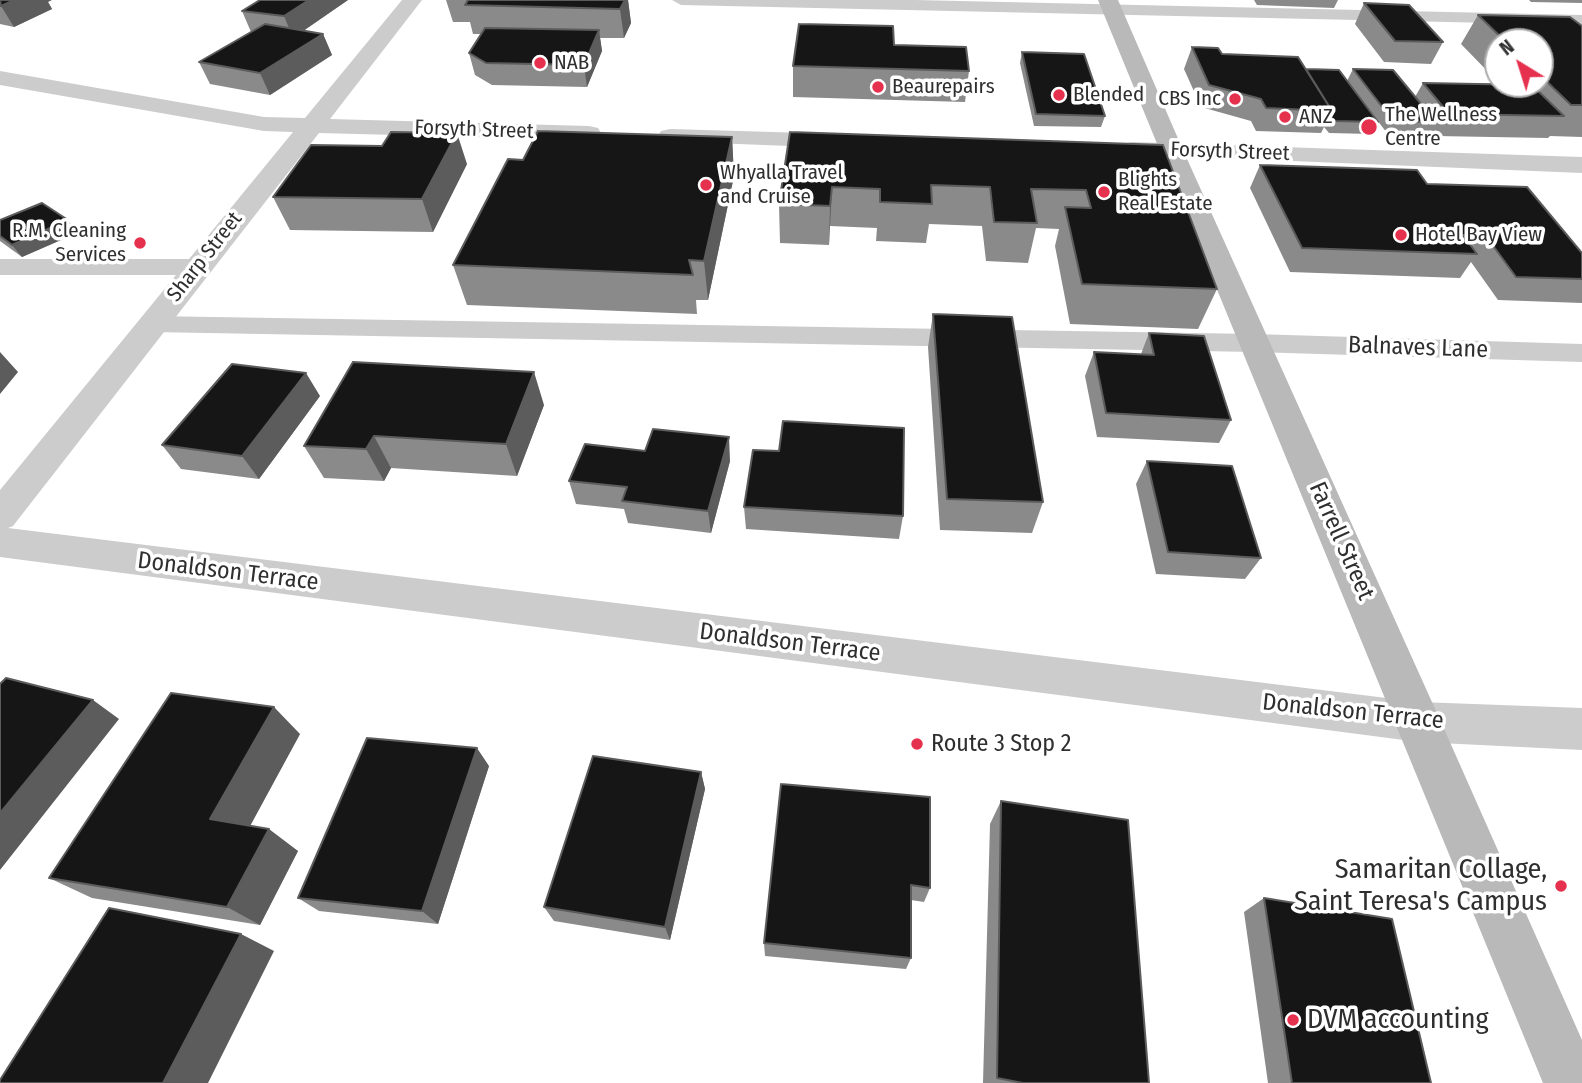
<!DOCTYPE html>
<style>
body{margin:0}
#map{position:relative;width:1582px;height:1083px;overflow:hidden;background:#fff;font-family:"Fira Sans Condensed",sans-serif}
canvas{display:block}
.north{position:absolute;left:1484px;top:28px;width:70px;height:70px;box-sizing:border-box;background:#fff;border:2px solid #acacac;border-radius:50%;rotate:322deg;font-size:19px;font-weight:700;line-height:28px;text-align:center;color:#2f2f2f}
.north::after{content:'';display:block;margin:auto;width:24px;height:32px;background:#e6314e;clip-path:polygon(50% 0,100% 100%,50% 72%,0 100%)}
</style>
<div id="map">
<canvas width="1582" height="1083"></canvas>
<div class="north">N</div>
</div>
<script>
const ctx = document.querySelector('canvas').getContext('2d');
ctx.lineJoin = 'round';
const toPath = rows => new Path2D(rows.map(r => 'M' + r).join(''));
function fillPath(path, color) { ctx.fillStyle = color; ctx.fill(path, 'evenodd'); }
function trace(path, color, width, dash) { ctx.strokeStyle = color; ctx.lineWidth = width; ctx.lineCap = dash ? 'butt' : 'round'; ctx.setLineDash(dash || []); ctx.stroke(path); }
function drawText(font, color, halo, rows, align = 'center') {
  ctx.font = font + ' "Fira Sans Condensed",sans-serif'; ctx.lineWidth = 7; ctx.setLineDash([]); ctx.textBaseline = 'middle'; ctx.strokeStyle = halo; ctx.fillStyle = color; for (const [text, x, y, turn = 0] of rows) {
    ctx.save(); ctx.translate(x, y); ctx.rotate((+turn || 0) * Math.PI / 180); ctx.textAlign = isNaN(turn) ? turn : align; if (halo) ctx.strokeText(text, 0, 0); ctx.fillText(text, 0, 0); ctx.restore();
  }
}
fillPath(toPath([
 [672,0,915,0,1582,15,1582,25,681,5,672,0],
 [0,259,197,259,206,262,210,267,206,272,197,275,0,275,0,259],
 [152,316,1254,334,1582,344,1582,362,1254,352,152,332,143,330,139,324,143,318,152,316]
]), '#ccc');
fillPath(toPath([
 [402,0,422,0,330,119,589,126,598,128,601,133,598,138,589,140,319,133,13,526,8,528,1419,702,1582,708,1582,750,1419,742,0,557,0,490,293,132,264,131,0,85,0,71,264,117,305,118,402,0],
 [670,129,841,134,850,136,853,141,850,146,841,148,661,141,658,136,661,131,670,129],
 [1132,142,1582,157,1582,173,1123,154,1120,149,1123,144,1132,142]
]), '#ccc');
fillPath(toPath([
 [1098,0,1118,0,1183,150,1441,722,1582,1040,1582,1083,1543,1083,1098,0]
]), '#b9b9b9');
fillPath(toPath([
 [0,0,48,2,52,9,14,27,0,24],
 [260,0,348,0,303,31,323,34,332,55,270,95,210,84,199,62,251,32,242,11],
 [446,0,628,0,631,23,624,38,600,38,602,51,587,87,492,85,475,75,469,53,481,34,473,34,470,22,453,22],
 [1254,0,1338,0,1334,8,1257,5],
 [1529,0,1582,0,1582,3,1531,2],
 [1364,3,1443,42,1431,64,1384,62,1355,24],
 [1478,15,1582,26,1582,137,1550,136,1548,138,1436,136,1431,131,1429,134,1387,133,1347,81,1353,69,1415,97,1423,83,1540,84,1540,42,1498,42,1498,82,1461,44],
 [894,45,969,71,965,102,793,97,793,66],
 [1192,47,1222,54,1306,69,1378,122,1371,134,1329,133,1324,127,1321,133,1256,131,1251,121,1201,107,1184,69],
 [1022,52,1105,116,1101,127,1034,126,1020,63],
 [790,132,1163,145,1217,289,1198,329,1070,324,1055,246,1059,229,1036,228,1028,263,986,261,982,226,929,224,926,243,876,241,877,228,830,226,829,245,780,243,779,204],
 [732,137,734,176,708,300,696,300,697,314,467,305,453,265,523,160],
 [467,164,433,232,290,230,273,197],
 [1260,165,1427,184,1582,253,1582,303,1498,300,1471,262,1460,278,1290,272,1250,188],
 [0,220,77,233,22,257,0,241],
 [933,314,1043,502,1032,533,940,530,928,347],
 [1149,333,1231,420,1219,443,1097,437,1085,376,1094,352,1141,354],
 [320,396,259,479,181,469,162,445],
 [544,405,517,476,391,468,384,481,324,478,304,446],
 [730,461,711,533,628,523,624,509,576,504,569,481],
 [1147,461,1261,558,1245,579,1156,574,1136,484],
 [744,507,903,516,899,539,746,529],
 [300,734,250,825,298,851,260,925,92,898,49,878],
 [489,766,438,924,319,911,298,898],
 [701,772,705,789,670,940,554,921,544,907],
 [781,784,930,888,924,902,911,900,911,958,906,969,765,956,764,943],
 [1001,801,1149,1083,983,1083,990,824],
 [1264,898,1431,1083,1268,1083,1244,912]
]), '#8a8a8a');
fillPath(toPath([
 [14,0,52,0,48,2,52,9,14,27,1,6],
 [309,0,348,0,293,38,284,16],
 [625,0,628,0,631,23,624,38,620,9],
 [599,30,602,51,587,87,584,65],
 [323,34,332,55,270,95,260,73],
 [457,133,467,164,433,232,422,199],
 [732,137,734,176,708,300,704,261],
 [832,187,830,226,829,245,830,206],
 [68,220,77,233,22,257,12,245],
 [0,352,18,372,0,394],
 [534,372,544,405,517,476,506,444],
 [306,373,320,396,259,479,242,456],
 [374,436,391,468,384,481,366,449],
 [729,437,730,461,711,533,708,511],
 [93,700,119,719,0,870,0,813],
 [274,707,300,734,242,841,210,819],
 [477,748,489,766,438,924,422,911],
 [701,772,705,789,670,940,665,927],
 [269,829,298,851,260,925,227,907],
 [241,934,274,951,208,1083,163,1083]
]), '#5c5c5c');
const building = toPath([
 [0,0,14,0,1,6,0,0],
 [260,0,309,0,284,16,242,11,260,0],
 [468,0,625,0,620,9,465,5,468,0],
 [1364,3,1409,5,1443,42,1395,41,1364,3],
 [1478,15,1570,17,1582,26,1582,105,1571,105,1540,75,1540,42,1506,42,1478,15],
 [265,24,323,34,260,73,199,62,265,24],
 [799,24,893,26,894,45,966,47,969,71,793,66,799,24],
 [485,28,599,30,584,65,486,63,469,53,485,28],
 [1192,47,1218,48,1222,54,1298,57,1332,111,1266,108,1261,99,1209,85,1192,47],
 [1022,52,1084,54,1105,116,1036,114,1022,52],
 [1306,69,1339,70,1378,122,1334,121,1330,115,1332,111,1306,69],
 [1353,69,1393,70,1436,122,1393,121,1353,69],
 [1423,83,1532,85,1564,116,1449,114,1423,83],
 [538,131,732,137,704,261,689,260,693,275,453,265,508,159,523,160,538,131],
 [391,132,457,133,422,199,273,197,311,145,382,146,391,132],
 [790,132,1163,145,1217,289,1082,284,1065,207,1091,208,1086,190,1031,189,1037,223,994,222,990,187,931,185,932,204,880,202,880,189,832,187,830,206,779,204,790,132],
 [1260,165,1417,170,1427,184,1527,187,1582,253,1582,279,1516,277,1486,236,1463,235,1477,254,1302,248,1260,165],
 [42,203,68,220,12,245,0,236,0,220,42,203],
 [933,314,1012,317,1043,502,947,499,933,314],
 [1149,333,1204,336,1231,420,1106,413,1094,352,1154,355,1149,333],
 [353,362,534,372,506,444,374,436,366,449,304,446,353,362],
 [232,364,306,373,242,456,162,445,232,364],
 [783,421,904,428,903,516,744,507,753,450,779,451,783,421],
 [653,429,729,437,708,511,622,501,627,487,569,481,585,444,645,451,653,429],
 [1147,461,1232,466,1261,558,1168,552,1147,461],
 [6,678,93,700,0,813,0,684,6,678],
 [171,693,274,707,210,819,269,829,227,907,49,878,171,693],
 [367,738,477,748,422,911,298,898,367,738],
 [593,756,701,772,665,927,544,907,593,756],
 [781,784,930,797,930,888,911,885,911,958,764,943,781,784],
 [1001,801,1128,820,1149,1083,1023,1083,997,1078,1001,801],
 [1264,898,1392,919,1431,1083,1292,1083,1264,898],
 [109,908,241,934,163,1083,0,1083,0,1080,109,908]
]);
fillPath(building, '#161616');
trace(building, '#5c5c5c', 2);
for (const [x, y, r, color] of [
 [540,63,7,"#e6314e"],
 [878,87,7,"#e6314e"],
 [1059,95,7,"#e6314e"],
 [1235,99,7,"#e6314e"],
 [1285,117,7,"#e6314e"],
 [1369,127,9,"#e6314e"],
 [706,185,7,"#e6314e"],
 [1104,192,7,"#e6314e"],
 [1401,235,7,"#e6314e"],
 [140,243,7,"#e6314e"],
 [917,744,7,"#e6314e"],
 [1561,886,7,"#e6314e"],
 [1293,1020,7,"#e6314e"]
]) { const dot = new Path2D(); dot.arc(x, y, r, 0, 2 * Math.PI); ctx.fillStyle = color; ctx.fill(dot); trace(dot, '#fff', 2.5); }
drawText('21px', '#2f2f2f', '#fff', [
 ["NAB",554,63],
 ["Beaurepairs",892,87],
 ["Blended",1073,95],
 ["CBS Inc",1221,99,"right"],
 ["The Wellness",1385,115],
 ["Centre",1385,139],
 ["ANZ",1299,117],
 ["Whyalla Travel",720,173],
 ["and Cruise",720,197],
 ["Blights",1118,180],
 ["Real Estate",1118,204],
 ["R.M. Cleaning",126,231,"right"],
 ["Services",126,255,"right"],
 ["Hotel Bay View",1415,235]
], 'left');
drawText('21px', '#2f2f2f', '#fff', [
 ["Forsyth Street",474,130,2],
 ["Forsyth Street",1230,152,2],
 ["Sharp Street",205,257,-52]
]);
drawText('24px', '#2f2f2f', '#fff', [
 ["Balnaves Lane",1418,348,2],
 ["Farrell Street",1341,541,66],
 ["Donaldson Terrace",228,572,7],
 ["Donaldson Terrace",790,643,7],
 ["Donaldson Terrace",1353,712,6]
]);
drawText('24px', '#2f2f2f', '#fff', [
 ["Route 3 Stop 2",931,744]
], 'left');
drawText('28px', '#2f2f2f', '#fff', [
 ["Samaritan Collage,",1547,870],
 ["Saint Teresa's Campus",1547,902],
 ["DVM accounting",1307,1020,"left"]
], 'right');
</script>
